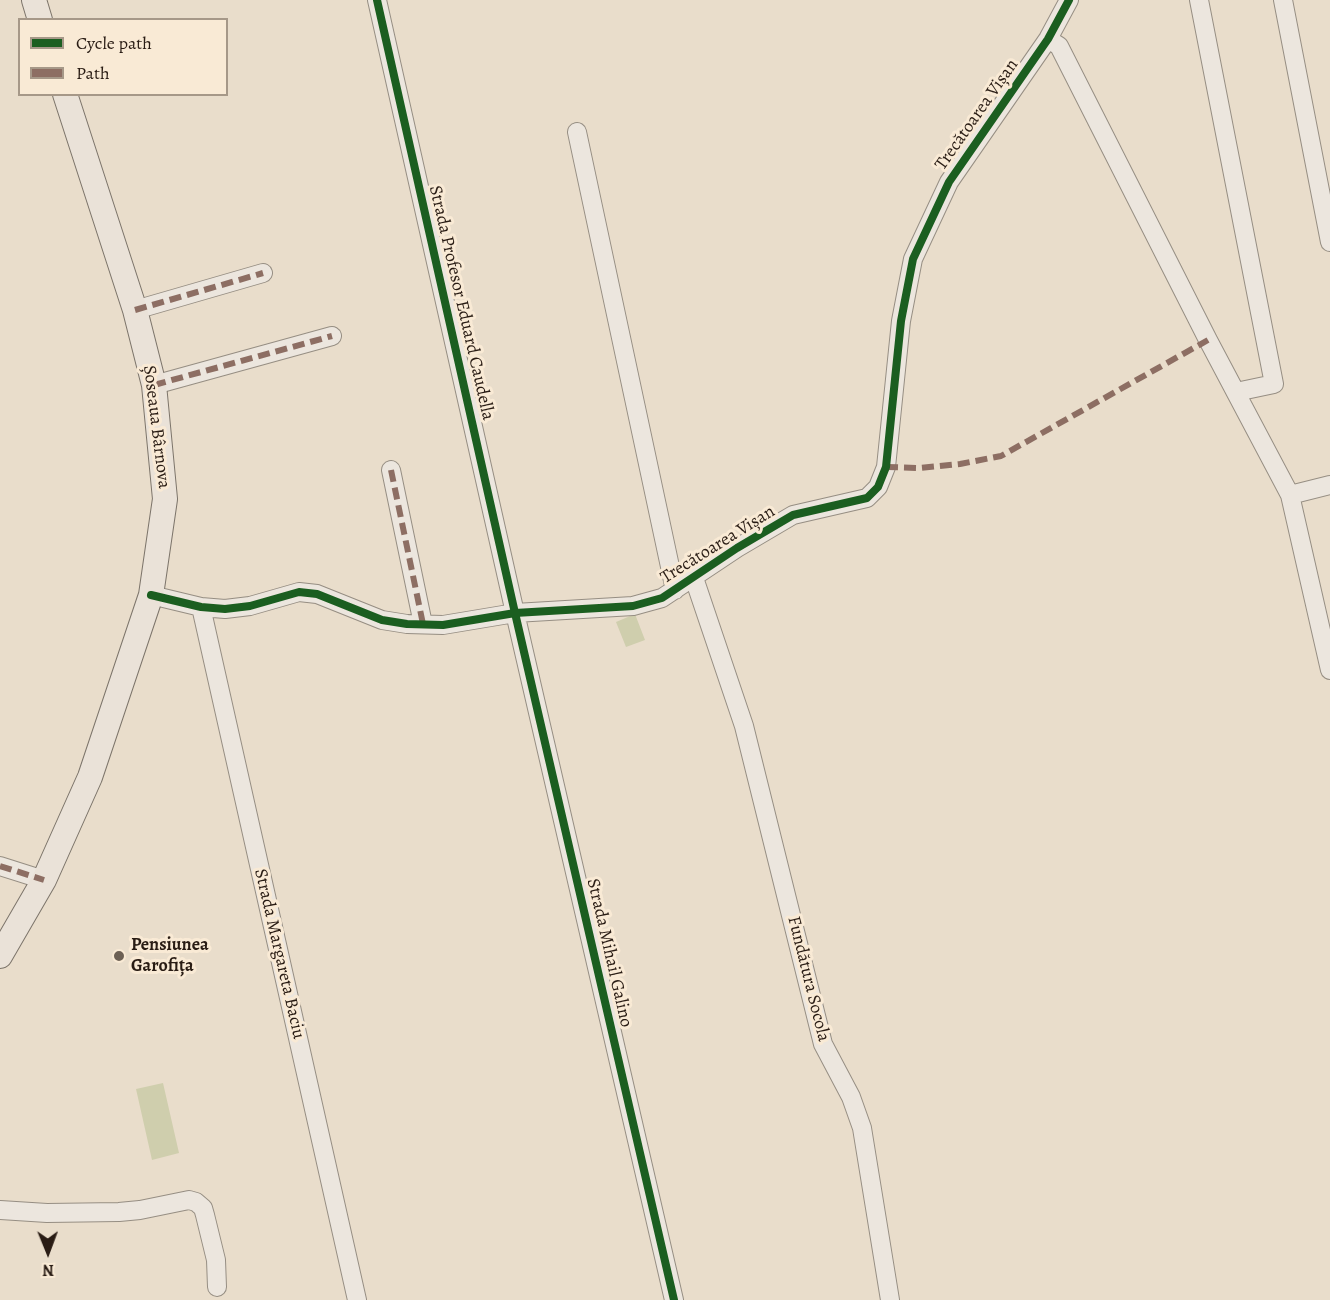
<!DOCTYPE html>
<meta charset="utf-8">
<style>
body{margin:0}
#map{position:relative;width:1330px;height:1300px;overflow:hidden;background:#e9ddcb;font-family:Alegreya,serif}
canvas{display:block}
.legend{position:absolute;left:18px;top:18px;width:210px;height:78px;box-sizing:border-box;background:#f9ead5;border:2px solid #a69888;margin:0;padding:8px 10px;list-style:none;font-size:18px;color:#291c14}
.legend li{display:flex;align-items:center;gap:12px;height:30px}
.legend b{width:30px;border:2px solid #a69888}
.north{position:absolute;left:18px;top:1222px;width:60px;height:60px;-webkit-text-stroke:4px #f9ead5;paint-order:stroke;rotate:179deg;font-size:16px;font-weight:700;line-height:24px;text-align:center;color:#291c14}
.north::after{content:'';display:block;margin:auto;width:21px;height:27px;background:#291c14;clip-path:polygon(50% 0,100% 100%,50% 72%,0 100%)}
</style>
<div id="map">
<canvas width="1330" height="1300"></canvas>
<ul class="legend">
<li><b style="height:8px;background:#1b5e20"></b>Cycle path</li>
<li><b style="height:8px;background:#8d6e63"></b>Path</li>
</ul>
<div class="north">N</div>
</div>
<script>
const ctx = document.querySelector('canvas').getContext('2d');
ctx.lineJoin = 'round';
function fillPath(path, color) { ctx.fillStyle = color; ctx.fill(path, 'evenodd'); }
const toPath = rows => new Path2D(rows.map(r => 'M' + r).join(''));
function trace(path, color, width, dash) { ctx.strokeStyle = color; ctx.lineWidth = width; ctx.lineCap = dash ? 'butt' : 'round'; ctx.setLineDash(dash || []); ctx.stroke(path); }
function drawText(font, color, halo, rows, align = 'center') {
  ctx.font = font + ' Alegreya,serif'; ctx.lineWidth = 6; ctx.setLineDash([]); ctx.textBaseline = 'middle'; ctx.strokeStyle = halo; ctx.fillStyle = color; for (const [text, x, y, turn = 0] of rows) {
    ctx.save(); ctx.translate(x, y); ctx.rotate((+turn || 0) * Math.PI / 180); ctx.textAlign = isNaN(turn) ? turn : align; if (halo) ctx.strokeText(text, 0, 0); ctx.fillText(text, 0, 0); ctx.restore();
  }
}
fillPath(toPath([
 [635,614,645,640,626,647,616,622],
 [163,1083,179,1153,152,1160,136,1089]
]), '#cfcead');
const minor = toPath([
 [377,0,515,613,674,1300],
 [1199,0,1274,384,1236,392],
 [1283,0,1330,242],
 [1048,39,1059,46,1208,340,1290,495,1330,670],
 [577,132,675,590],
 [135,310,263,273],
 [154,385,332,336],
 [391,470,423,624],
 [1290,495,1330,485],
 [694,578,744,726,823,1044,851,1097,862,1128,890,1300],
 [151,595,201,607,225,609,250,606,299,592,317,594,382,620,407,624,443,625,515,613,633,606,662,598,737,548,793,515,867,498,878,487,886,467,901,321,913,259,949,182,1048,39,1069,0],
 [201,607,357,1300],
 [0,866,44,880],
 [0,1210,47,1213,119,1212,140,1210,189,1200,196,1202,203,1208,205,1215,216,1260,217,1287]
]);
const major = toPath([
 [34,0,40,20],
 [0,956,44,880,90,777,151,595,165,499,154,385,135,310,65,94]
]);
trace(minor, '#968e83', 20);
trace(major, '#7c746a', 26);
trace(minor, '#ece6de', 18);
trace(major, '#eae2d8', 24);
trace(toPath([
 [135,310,263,273],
 [154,385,332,336],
 [886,467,919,468,960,464,1001,456,1208,340],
 [391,470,423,624],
 [0,866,44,880]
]), '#8d6e63', 6, [12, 6]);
trace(toPath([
 [377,0,515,613,674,1300],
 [151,595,201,607,225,609,250,606,299,592,317,594,382,620,407,624,443,625,515,613,633,606,662,598,737,548,793,515,867,498,878,487,886,467,901,321,913,259,949,182,1048,39,1069,0]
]), '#1b5e20', 8);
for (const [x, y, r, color] of [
 [119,956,6,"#6c6054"]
]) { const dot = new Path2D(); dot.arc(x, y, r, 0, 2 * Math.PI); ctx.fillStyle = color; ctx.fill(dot); trace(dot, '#f9ead5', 2); }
drawText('18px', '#291c14', '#f9ead5', [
 ["Trecătoarea Vișan",977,115,-55],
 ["Strada Profesor Eduard Caudella",461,303,77],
 ["Șoseaua Bârnova",156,427,83],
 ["Trecătoarea Vișan",718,545,-32],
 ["Strada Mihail Galino",609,953,77],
 ["Strada Margareta Baciu",279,954,77],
 ["Fundătura Socola",808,979,76]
]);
drawText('bold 18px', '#291c14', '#f9ead5', [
 ["Pensiunea",131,946],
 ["Garofița",131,967]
], 'left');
</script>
